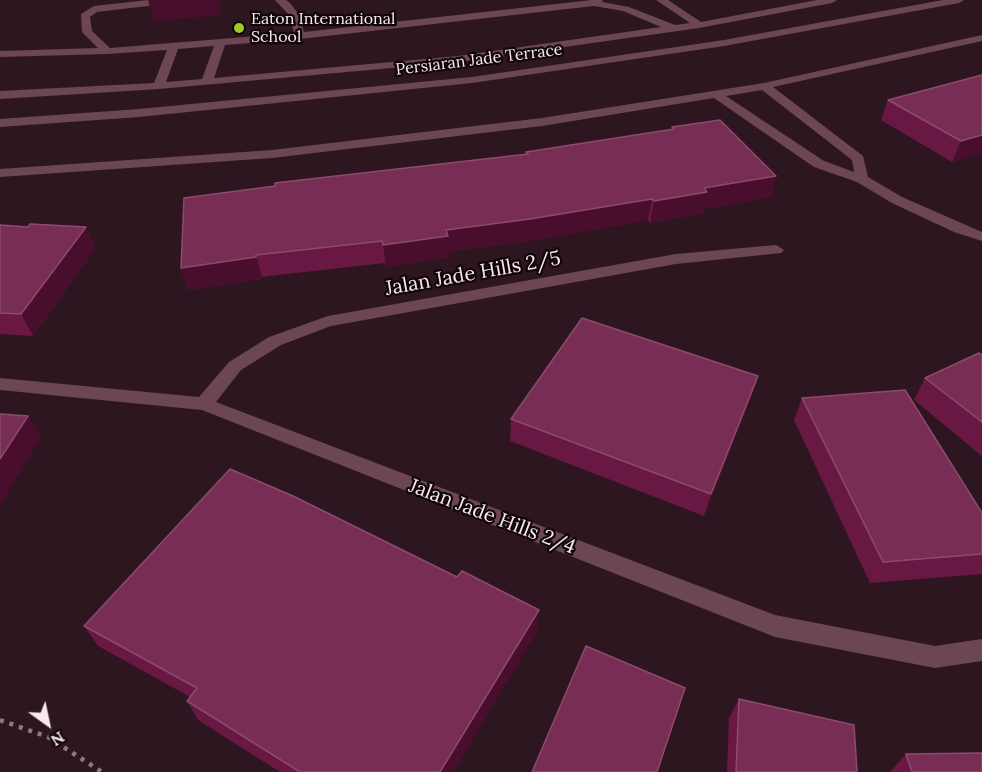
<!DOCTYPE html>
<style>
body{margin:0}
#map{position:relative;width:982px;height:772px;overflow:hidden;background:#2e1620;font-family:Lora,serif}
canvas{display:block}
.north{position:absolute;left:18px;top:694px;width:60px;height:60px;-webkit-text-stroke:4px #100609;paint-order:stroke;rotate:147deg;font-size:16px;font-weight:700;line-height:24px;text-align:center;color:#f9e7ed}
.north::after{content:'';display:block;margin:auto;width:21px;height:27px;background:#f9e7ed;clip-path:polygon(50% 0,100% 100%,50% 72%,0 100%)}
</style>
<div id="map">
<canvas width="982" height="772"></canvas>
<div class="north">N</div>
</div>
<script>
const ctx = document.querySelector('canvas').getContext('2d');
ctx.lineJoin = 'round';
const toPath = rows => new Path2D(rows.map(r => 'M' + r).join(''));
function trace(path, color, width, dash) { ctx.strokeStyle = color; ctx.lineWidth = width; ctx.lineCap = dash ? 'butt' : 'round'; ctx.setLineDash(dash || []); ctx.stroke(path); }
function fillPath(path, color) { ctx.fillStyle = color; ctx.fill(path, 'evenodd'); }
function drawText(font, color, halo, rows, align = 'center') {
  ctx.font = font + ' Lora,serif'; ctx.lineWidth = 4.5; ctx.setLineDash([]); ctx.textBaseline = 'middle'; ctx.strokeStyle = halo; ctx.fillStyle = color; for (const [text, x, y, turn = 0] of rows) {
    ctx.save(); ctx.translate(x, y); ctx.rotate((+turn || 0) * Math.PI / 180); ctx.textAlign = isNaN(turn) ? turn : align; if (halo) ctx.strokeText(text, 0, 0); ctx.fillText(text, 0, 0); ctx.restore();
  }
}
trace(toPath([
 [0,720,48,737,102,772]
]), '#8f7a82', 4.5, [4, 6]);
fillPath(toPath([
 [148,0,161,2,156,5,97,12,90,17,92,31,110,48,294,33,289,15,275,0,286,0,291,4,299,15,304,32,592,0,603,0,602,2,629,7,675,25,690,23,656,0,668,0,701,22,817,0,837,0,832,3,699,28,458,62,159,89,0,99,0,91,154,83,167,50,107,54,0,57,0,51,98,48,82,32,81,14,94,6,148,0],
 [594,6,623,11,661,27,458,56,214,78,225,45,300,39,594,6],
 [214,46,202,79,166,82,178,49,214,46],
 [943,0,964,0,959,3,724,46,472,83,139,117,0,127,0,119,139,109,472,77,724,40,943,0],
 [982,35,982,41,773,87,863,156,868,177,902,197,982,232,982,241,954,232,892,203,857,182,814,167,714,98,542,126,272,158,0,177,0,169,272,150,542,118,764,83,982,35],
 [762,90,852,160,854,172,824,161,726,96,762,90],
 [776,245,784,250,781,253,676,264,331,326,281,345,241,370,216,402,775,615,935,646,982,639,982,661,935,668,775,637,202,410,0,390,0,378,199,397,229,362,269,337,328,316,676,254,776,245]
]), '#6c4654');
fillPath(toPath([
 [982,75,982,153,952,162,881,120,888,100],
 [672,127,776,176,770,197,704,209,703,213,650,223,648,220,529,241,449,251,449,257,386,267,385,263,261,277,262,279,188,290,181,268,526,154,526,152,672,130],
 [0,225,28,227,86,227,95,249,33,336,0,334],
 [982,355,982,456,914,400,925,378],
 [802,398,982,513,982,574,870,583,794,420],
 [750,399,704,516,510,441,511,419],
 [84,626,537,631,453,772,280,772,198,720,187,701,190,697,98,646],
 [739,699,857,772,727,772,729,718],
 [906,754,982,772,890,772]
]), '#681842');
fillPath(toPath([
 [148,0,219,0,220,15,154,21],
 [982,135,982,153,952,162,961,141],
 [776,176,770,197,704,209,703,213,650,223,654,201,704,188],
 [652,199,648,220,529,241,449,251,449,257,386,267,383,245,446,230],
 [86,227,95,249,33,336,21,314],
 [256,255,262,279,188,290,181,268],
 [758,376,750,399,704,516,711,494],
 [28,416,41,438,0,505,0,459],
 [539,610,537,631,453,772,440,772]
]), '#4a0e2d');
const building = toPath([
 [982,75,982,135,961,141,888,100,982,75],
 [720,120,776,176,704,188,707,192,654,201,652,199,530,219,446,230,448,236,383,245,382,241,256,255,256,257,181,268,184,198,275,186,275,183,528,154,526,152,674,129,672,127,720,120],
 [30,224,86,227,21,314,0,313,0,225,28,227,30,224],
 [582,318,758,376,711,494,511,419,582,318],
 [979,353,982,355,982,422,925,378,979,353],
 [905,390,982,513,982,554,883,562,802,398,905,390],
 [0,414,28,416,0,459,0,414],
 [230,469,293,496,457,577,462,571,539,610,440,772,300,772,187,701,197,688,84,626,230,469],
 [586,646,685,688,657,772,532,772,586,646],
 [739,699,854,725,857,772,736,772,739,699],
 [982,753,982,772,912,772,906,754,982,753]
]);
fillPath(building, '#782e54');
trace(building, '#8c4b6c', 1.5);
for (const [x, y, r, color] of [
 [239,28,6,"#a2c929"]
]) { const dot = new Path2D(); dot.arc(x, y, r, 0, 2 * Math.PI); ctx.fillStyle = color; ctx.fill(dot); trace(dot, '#100609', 2); }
drawText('16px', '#f9e7ed', '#100609', [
 ["Eaton International",251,19],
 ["School",251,37]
], 'left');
drawText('16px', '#f9e7ed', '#100609', [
 ["Persiaran Jade Terrace",479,60,-7]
]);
drawText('20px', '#f9e7ed', '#100609', [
 ["Jalan Jade Hills 2/5",473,274,-10],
 ["Jalan Jade Hills 2/4",492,517,21]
]);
</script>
